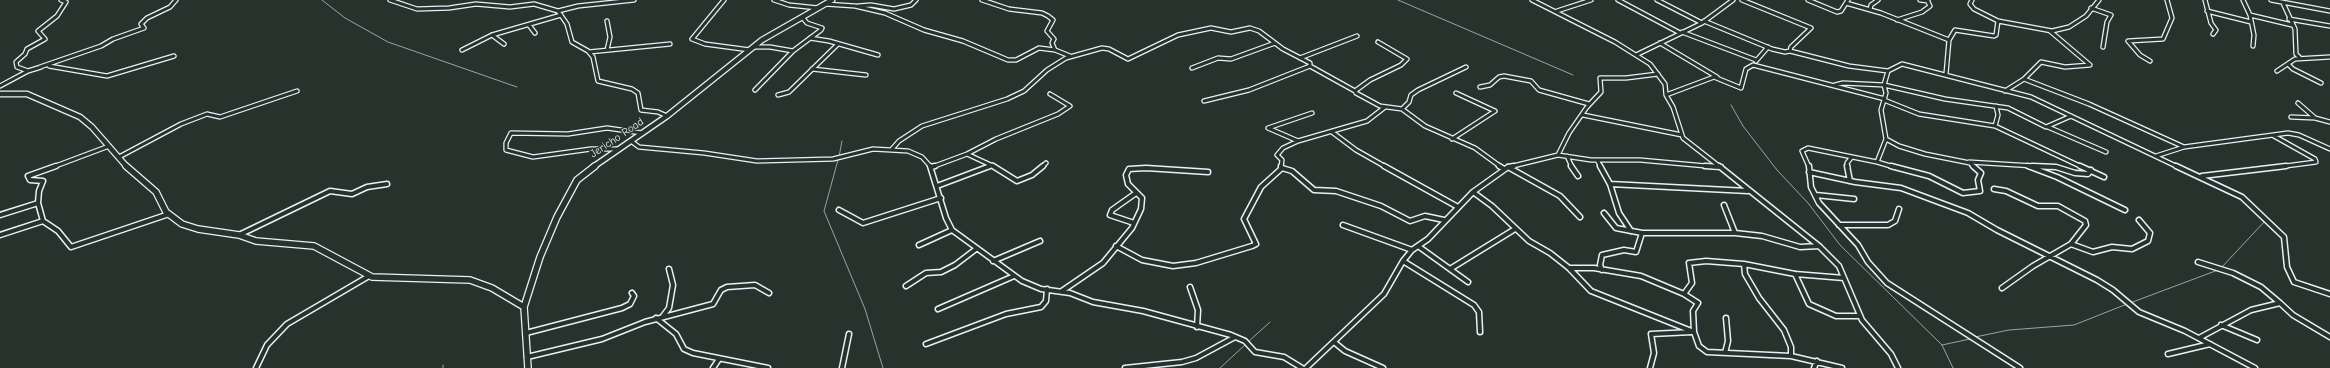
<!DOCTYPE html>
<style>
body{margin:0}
canvas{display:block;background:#26332d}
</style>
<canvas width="2330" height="368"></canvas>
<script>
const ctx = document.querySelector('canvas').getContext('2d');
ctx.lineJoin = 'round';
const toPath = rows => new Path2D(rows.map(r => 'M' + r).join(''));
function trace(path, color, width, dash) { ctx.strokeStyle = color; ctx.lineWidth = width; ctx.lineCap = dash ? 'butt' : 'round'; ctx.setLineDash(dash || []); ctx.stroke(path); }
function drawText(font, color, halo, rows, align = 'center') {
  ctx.font = font + ' "Comic Neue",sans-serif'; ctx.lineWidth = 3; ctx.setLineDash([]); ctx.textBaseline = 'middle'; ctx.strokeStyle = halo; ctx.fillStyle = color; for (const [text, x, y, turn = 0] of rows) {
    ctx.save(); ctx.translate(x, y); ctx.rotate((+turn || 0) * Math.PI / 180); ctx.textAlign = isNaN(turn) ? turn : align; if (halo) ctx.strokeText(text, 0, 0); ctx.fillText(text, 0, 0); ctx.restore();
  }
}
trace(toPath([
 [322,0,345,18,388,42,517,87],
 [1398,0,1573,75],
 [1731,105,1743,126,1777,170,1808,203,1840,245,1942,345,1953,368],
 [839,157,842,141],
 [838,160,824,211,865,309,883,368],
 [2221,268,2265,221],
 [2130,303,2218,270],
 [1975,337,2009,330,2074,325,2127,304],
 [1248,342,1270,322],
 [1942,345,1970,339],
 [443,365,443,368],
 [1220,368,1246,344]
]), '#98a3a5', 1);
const streetFar1 = toPath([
 [390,0,417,9,449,8,476,4,510,7,534,4,558,11,567,24,572,42,588,51,593,57,598,81,632,89,638,93,641,110,658,112,667,116],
 [724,0,692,39,705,44,750,50],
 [774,0,789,5,818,8],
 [982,0,1009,9,1042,13,1048,16,1053,20,1047,31,1054,39,1052,43,1055,50,1070,56],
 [1532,0,1615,42,1650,64,1665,84,1666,95,1673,107,1683,138,1720,167],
 [1618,0,1680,33],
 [1657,0,1702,23],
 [1808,0,1837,12,1841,11,1848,0],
 [1920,0,1928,1],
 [1972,0,1970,4,1974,9,1998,21,2052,31,2069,27,2086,16,2099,0],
 [2205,0,2211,23,2216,30,2213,34],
 [2243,0,2250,15,2254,35,2253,46],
 [2271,0,2330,11],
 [1846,3,1881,13,1949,40],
 [2283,3,2295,29,2296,54,2300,58],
 [825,4,855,6,885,13,924,30,963,41,1008,60,1016,60,1039,48,1055,50],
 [858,6,871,5,894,9,911,5,916,0],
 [2091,8,2111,15,2107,22,2103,47],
 [1870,10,1871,5,1878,0],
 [558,11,578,6,634,0],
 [1557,11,1591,0],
 [2207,11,2251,22],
 [2250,15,2292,25],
 [2289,19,2330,26],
 [1897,20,1922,12,1930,6,1928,2],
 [607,21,610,37,607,50],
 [1704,21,1772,49,1785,52,1790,51,1791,47,1811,28,1742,0],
 [529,25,535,33],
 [1682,32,1756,60],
 [492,35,504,44],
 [810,38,829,41,878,55],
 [1378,42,1407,59,1401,65,1370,80,1355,91,1356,93,1380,106,1402,109,1425,126,1475,148,1501,167],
 [1660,43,1717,77],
 [754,47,770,47,793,51],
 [462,50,492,35,561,15],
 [1790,51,1849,66,1888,71],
 [589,52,670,44],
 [1636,55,1702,23,1733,0],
 [1300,58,1357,36],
 [1756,61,1768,47],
 [2150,61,2140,55,2128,41,2163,39,2172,18,2167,0],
 [2288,64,2293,69,2321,83],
 [49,66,107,76,174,56],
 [40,67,101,46,113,39,144,28,141,24,147,18,170,7,176,0],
 [1192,68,1218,58,1231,59,1275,43],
 [812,69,866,75],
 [28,71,41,67],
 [2277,71,2295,59,2330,57],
 [1946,74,1949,40,1955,30,1994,36,1996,35,1998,21],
 [2024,79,2041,62,2065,67,2090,65,2050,31],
 [1835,85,1843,83,1884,85,1888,71,1902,64,2031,97,2178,167],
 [1884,85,1886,93,1881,110,1886,139],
 [1884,85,1945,99,2008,108,2046,127,2071,116],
 [0,86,28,71,17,67,16,62,25,54,27,49,45,39,38,31,57,16,66,2,61,0],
 [1480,87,1490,85,1499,77,1504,76,1531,81,1539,90,1589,104],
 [755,90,793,51,821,30,822,28,807,23,802,17],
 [2005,91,2024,79,2089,104,2184,147],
 [778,95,789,92,838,44],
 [1666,95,1714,77,1741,88,1746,69,1753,65,1885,99],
 [1884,100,1919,114,1995,126,2082,167],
 [1204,101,1249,90,1310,66,1355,91],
 [2298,103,2314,117],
 [1402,109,1409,102,1411,95,1418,90,1466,67],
 [1583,115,1682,135],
 [2291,117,2315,118,2330,122],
 [1995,126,1998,115,1996,106],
 [2048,127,2106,152],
 [1332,132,1356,150,1386,167],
 [2274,136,2315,159,2316,162,2278,167],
 [1452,139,1495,111,1456,93],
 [1886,139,1899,146,1925,154,1970,163,1974,167],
 [1886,139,1877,162,1894,167],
 [631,141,639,147,704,153,757,161,833,159,873,149,908,151,922,157,931,167],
 [1298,141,1268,128,1312,113],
 [618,149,591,149,533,157,506,150,506,143,511,133,568,134,607,128,642,133],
 [892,149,899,141,922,126,1007,99,1024,91,1047,70,1066,58,1102,48,1109,49,1128,59,1178,35,1211,28,1231,32,1250,28,1259,31,1283,49,1310,63,1310,66],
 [967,154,995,167],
 [1558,155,1591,160,1640,160,1717,167],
 [1567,156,1572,167],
 [2156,156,2184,147,2288,133,2299,135,2330,149],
 [119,157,181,124,207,114,220,117,297,91],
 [1597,160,1601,167],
 [1969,162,2050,167],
 [2028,166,2030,167],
 [53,167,109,146],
 [932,167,967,154,996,139,1058,114,1070,106,1050,94],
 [988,167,992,165],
 [1042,167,1046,163],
 [1281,167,1282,160,1277,155,1283,148,1298,141,1367,121,1385,107],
 [1509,167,1558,155,1569,133,1587,107,1601,92,1600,78,1626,78,1658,74],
 [1809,167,1802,151,1808,148,1877,162],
 [1848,167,1847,163,1851,158]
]);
const street = toPath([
 [930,166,946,218,952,230,1022,281,1041,289,1070,293,1093,302,1143,311,1231,335,1245,341,1255,352,1284,357,1302,368],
 [993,166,1017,181,1032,175,1043,166],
 [1384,166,1458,207],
 [1499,166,1504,169],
 [1571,166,1578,176],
 [1600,166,1610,184,1619,213,1631,231],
 [1705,166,1721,167],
 [1719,166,1819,246,1839,266,1862,320,1891,354,1898,368],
 [1809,166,1811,187,1819,203,1858,245,1868,262,1887,283,2020,368],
 [1847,166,1850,181],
 [1891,166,1929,176,1963,193,1980,191,1978,180,1981,173,1973,166],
 [2028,166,2057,177,2125,210],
 [2032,166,2056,167,2075,173,2088,174,2091,170],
 [2080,166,2104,177],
 [2176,166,2242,197,2284,237,2287,267,2294,282,2330,294],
 [931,167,935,166],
 [1508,167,1560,196,1580,217],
 [1281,168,1281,166],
 [1809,172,1855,182,1901,188,1968,213,1997,230,2097,280,2113,290,2139,312,2185,331,2255,368],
 [2202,176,2286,166],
 [1610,184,1748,191],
 [937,186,990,166],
 [1994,189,2006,191,2038,206,2058,206,2085,221,2086,225,2071,244,2093,252,2112,247,2132,249,2148,241,2150,233,2139,220],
 [1473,192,1492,206,1529,241,1550,253,1569,268,1591,291,1694,332],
 [1816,195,1854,199],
 [38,203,39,191,43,181,30,180,28,176,56,166],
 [1724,205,1735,233],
 [839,210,863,223,941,198],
 [1604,213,1616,228,1642,233,1735,233,1762,236,1800,247,1819,246],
 [0,215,38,203,43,221,58,231,71,247,169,214],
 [1134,223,1110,215,1112,210,1136,193],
 [1343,225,1412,250],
 [1839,225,1888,225,1895,221,1899,209],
 [0,235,43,221],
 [239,235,330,191,352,194,367,187,387,184],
 [919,245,952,230],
 [1116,246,1142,260,1173,266,1196,263,1252,246,1256,244,1244,219,1261,187,1282,168,1292,171,1314,190,1336,191,1381,206,1410,221,1425,216,1444,220],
 [1418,246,1468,282],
 [993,261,1040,241],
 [1403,261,1474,305,1479,312,1480,332],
 [2198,262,2233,273,2261,287,2280,303],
 [1744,264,1745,274,1759,298,1784,330,1791,347,1791,356],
 [1569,268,1594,268,1641,276,1684,294,1698,303,1693,311,1694,332,1699,346,1707,352,1791,356,1842,368],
 [1450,269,1515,229],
 [1602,270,1600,265,1602,255,1624,250,1636,252,1642,233],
 [1795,274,1809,304,1836,316,1859,316],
 [906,286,926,273,941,272,955,265,976,249],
 [1190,287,1198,310,1197,327],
 [2002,288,2033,266,2071,244],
 [1062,291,1103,263,1132,228,1141,209,1142,198,1128,184,1126,175,1129,169,1146,168,1208,172],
 [1684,294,1692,283,1689,263,1706,261,1744,264,1795,274,1844,278],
 [938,309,1014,276],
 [663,316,669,308,673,285,669,269],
 [656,318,676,334,684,349,693,353,768,368],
 [2221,325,2257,340],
 [526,333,622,308,630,304,634,296,632,293],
 [2199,338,2251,310,2280,303,2293,315,2330,337],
 [1334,342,1345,351,1383,368],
 [926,344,1006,314,1041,307,1046,301,1047,289],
 [1725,353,1728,341,1726,318],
 [2168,354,2210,344],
 [527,357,602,339,645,322,713,304,721,290,727,287,755,285,769,293],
 [256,368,267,345,287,324,369,276],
 [713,368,719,359],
 [842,368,849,334],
 [1125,368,1182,362,1196,358,1235,337],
 [1306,368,1384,294,1403,261,1412,250,1428,239,1473,192,1508,167,1514,166],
 [1650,368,1654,353,1651,334,1692,332],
 [1814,368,1817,361]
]);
const secondaryFar1 = toPath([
 [0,94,27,94,80,117,92,127,127,167],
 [593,167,667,116,762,40,832,0]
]);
const secondary = toPath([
 [126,166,156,192,166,212,182,224,198,229,239,235,256,241,314,246,372,277,470,280,492,288,524,307],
 [528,368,524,307,540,257,557,217,577,180,595,166]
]);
trace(streetFar1, '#e8f1f8', 5.5);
trace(street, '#e8f1f8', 7);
trace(secondaryFar1, '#e8f1f8', 7);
trace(secondary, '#e8f1f8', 8);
trace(streetFar1, '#26332d', 3);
trace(street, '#26332d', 4);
trace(secondaryFar1, '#26332d', 4.5);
trace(secondary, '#26332d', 5.5);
drawText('11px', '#e8f1f8', '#26332d', [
 ["Jericho Road",617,138,-34]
]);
</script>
